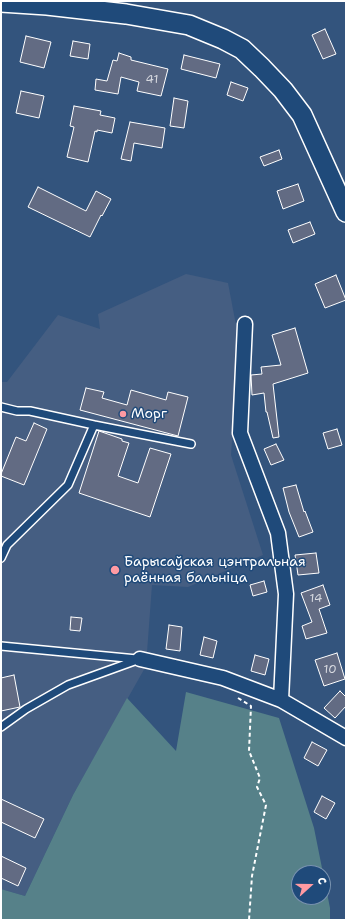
<!DOCTYPE html>
<meta charset="utf-8">
<style>
body{margin:0}
#map{position:relative;width:347px;height:921px;overflow:hidden;background:#33547d;font-family:"Shantell Sans",sans-serif}
canvas{display:block}
.frame{position:absolute;inset:0;border:2px solid #fff;pointer-events:none}
.north{position:absolute;left:291px;top:865px;width:40px;height:40px;box-sizing:border-box;background:#1f4a7a;border:1px solid #7992af;border-radius:50%;rotate:69deg;font-size:11px;font-weight:700;line-height:16px;text-align:center;color:#fff}
.north::after{content:'';display:block;margin:auto;width:14px;height:18px;background:#ff9aa2;clip-path:polygon(50% 0,100% 100%,50% 72%,0 100%)}
</style>
<div id="map">
<canvas width="347" height="921"></canvas>
<div class="frame"></div>
<div class="north">С</div>
</div>
<script>
const ctx = document.querySelector('canvas').getContext('2d');
ctx.lineJoin = 'round';
function fillPath(path, color) { ctx.fillStyle = color; ctx.fill(path, 'evenodd'); }
const toPath = rows => new Path2D(rows.map(r => 'M' + r).join(''));
function trace(path, color, width, dash) { ctx.strokeStyle = color; ctx.lineWidth = width; ctx.lineCap = dash ? 'butt' : 'round'; ctx.setLineDash(dash || []); ctx.stroke(path); }
function drawText(font, color, halo, rows, align = 'center') {
  ctx.font = font + ' "Shantell Sans",sans-serif'; ctx.lineWidth = 3; ctx.setLineDash([]); ctx.textBaseline = 'middle'; ctx.strokeStyle = halo; ctx.fillStyle = color; for (const [text, x, y, turn = 0] of rows) {
    ctx.save(); ctx.translate(x, y); ctx.rotate((+turn || 0) * Math.PI / 180); ctx.textAlign = isNaN(turn) ? turn : align; if (halo) ctx.strokeText(text, 0, 0); ctx.fillText(text, 0, 0); ctx.restore();
  }
}
fillPath(toPath([
 [186,274,228,283,239,341,231,455,263,555,188,587,152,585,146,666,73,795,25,896,1,889,1,382,7,382,58,315,100,329,98,314]
]), '#455e82');
fillPath(toPath([
 [186,692,279,718,314,828,330,908,330,920,1,920,1,889,25,896,73,795,127,698,176,751],
 [299,873,323,873,323,897,299,897]
]), '#568189');
const building = toPath([
 [325,29,336,54,323,59,312,35,325,29],
 [26,36,51,42,44,68,20,62,26,36],
 [73,41,90,44,88,59,70,56,73,41],
 [119,53,131,57,131,60,168,69,161,96,137,91,139,82,121,77,118,94,95,90,96,79,107,81,113,60,117,61,119,53],
 [184,55,220,64,216,78,181,69,184,55],
 [231,82,248,88,243,101,227,95,231,82],
 [21,91,44,96,39,118,16,113,21,91],
 [174,98,188,101,184,128,170,126,174,98],
 [74,106,101,111,100,115,115,118,112,133,97,130,97,132,95,131,88,162,67,157,74,127,70,126,74,106],
 [130,122,165,128,162,148,134,143,131,161,121,159,130,122],
 [279,150,282,159,264,166,260,157,279,150],
 [298,184,304,201,283,209,277,191,298,184],
 [38,187,86,211,96,191,111,199,102,216,101,215,90,237,28,207,38,187],
 [310,222,315,234,293,243,288,230,310,222],
 [336,275,346,300,325,308,315,284,336,275],
 [295,328,308,373,273,384,279,437,273,438,267,412,266,412,264,393,252,395,251,375,262,374,261,367,281,365,272,335,295,328],
 [86,388,104,392,102,398,127,405,131,390,166,400,168,392,188,397,178,436,80,410,86,388],
 [34,423,47,429,24,485,1,476,1,474,16,437,26,441,34,423],
 [337,429,342,445,328,449,323,433,337,429],
 [99,431,122,439,122,441,129,443,118,476,138,483,150,448,171,454,150,517,79,493,99,431],
 [276,444,284,460,271,465,264,449,276,444],
 [296,485,304,512,305,511,313,532,299,537,289,512,283,488,296,485],
 [316,553,319,573,298,575,295,555,316,553],
 [264,581,267,592,253,596,250,585,264,581],
 [323,585,330,605,319,609,327,633,306,639,302,626,312,622,301,593,323,585],
 [71,617,82,618,80,631,70,630,71,617],
 [169,625,182,627,180,651,166,649,169,625],
 [204,637,217,641,213,658,200,655,204,637],
 [337,653,345,679,324,686,315,660,337,653],
 [255,655,269,659,265,675,251,671,255,655],
 [14,675,20,707,1,711,1,678,14,675],
 [340,691,346,697,346,706,335,718,324,708,340,691],
 [312,742,327,750,318,766,304,758,312,742],
 [322,796,335,803,326,819,314,812,322,796],
 [1,799,44,819,35,838,1,822,1,799],
 [1,856,26,868,18,886,1,878,1,856]
]);
fillPath(building, '#626b83');
trace(building, '#fff', 1);
const lane = toPath([
 [1,407,17,411,30,411,94,425],
 [1,558,7,545,68,485,94,425,191,444],
 [1,646,137,659],
 [1,727,26,709,68,685,140,659]
]);
const street = toPath([
 [245,324,240,433,278,533,286,594,281,700],
 [140,659,223,678,281,700,346,738]
]);
const secondary = toPath([
 [1,2,47,5,126,14,189,25,223,39,242,49,262,68,283,90,302,115,346,212]
]);
trace(lane, '#fff', 10);
trace(street, '#fff', 17);
trace(secondary, '#fff', 22);
trace(toPath([
 [238,698,251,706,249,751,260,778,257,787,266,805,252,876,249,920]
]), '#fff', 2, [4, 3]);
trace(lane, '#1f4a7a', 7);
trace(street, '#1f4a7a', 14);
trace(secondary, '#1f4a7a', 19);
for (const [x, y, r, color] of [
 [123,414,4,"#ff9aa2"],
 [115,570,5,"#ff9aa2"]
]) { const dot = new Path2D(); dot.arc(x, y, r, 0, 2 * Math.PI); ctx.fillStyle = color; ctx.fill(dot); trace(dot, '#1f4a7a', 1.5); }
drawText('12px', '#d8dae0', null, [
 ["41",152,80],
 ["14",316,599],
 ["10",330,670]
]);
drawText('14px', '#fff', '#1f4a7a', [
 ["Морг",131,414],
 ["Барысаўская цэнтральная",124,562],
 ["раённая бальніца",124,578]
], 'left');
</script>
